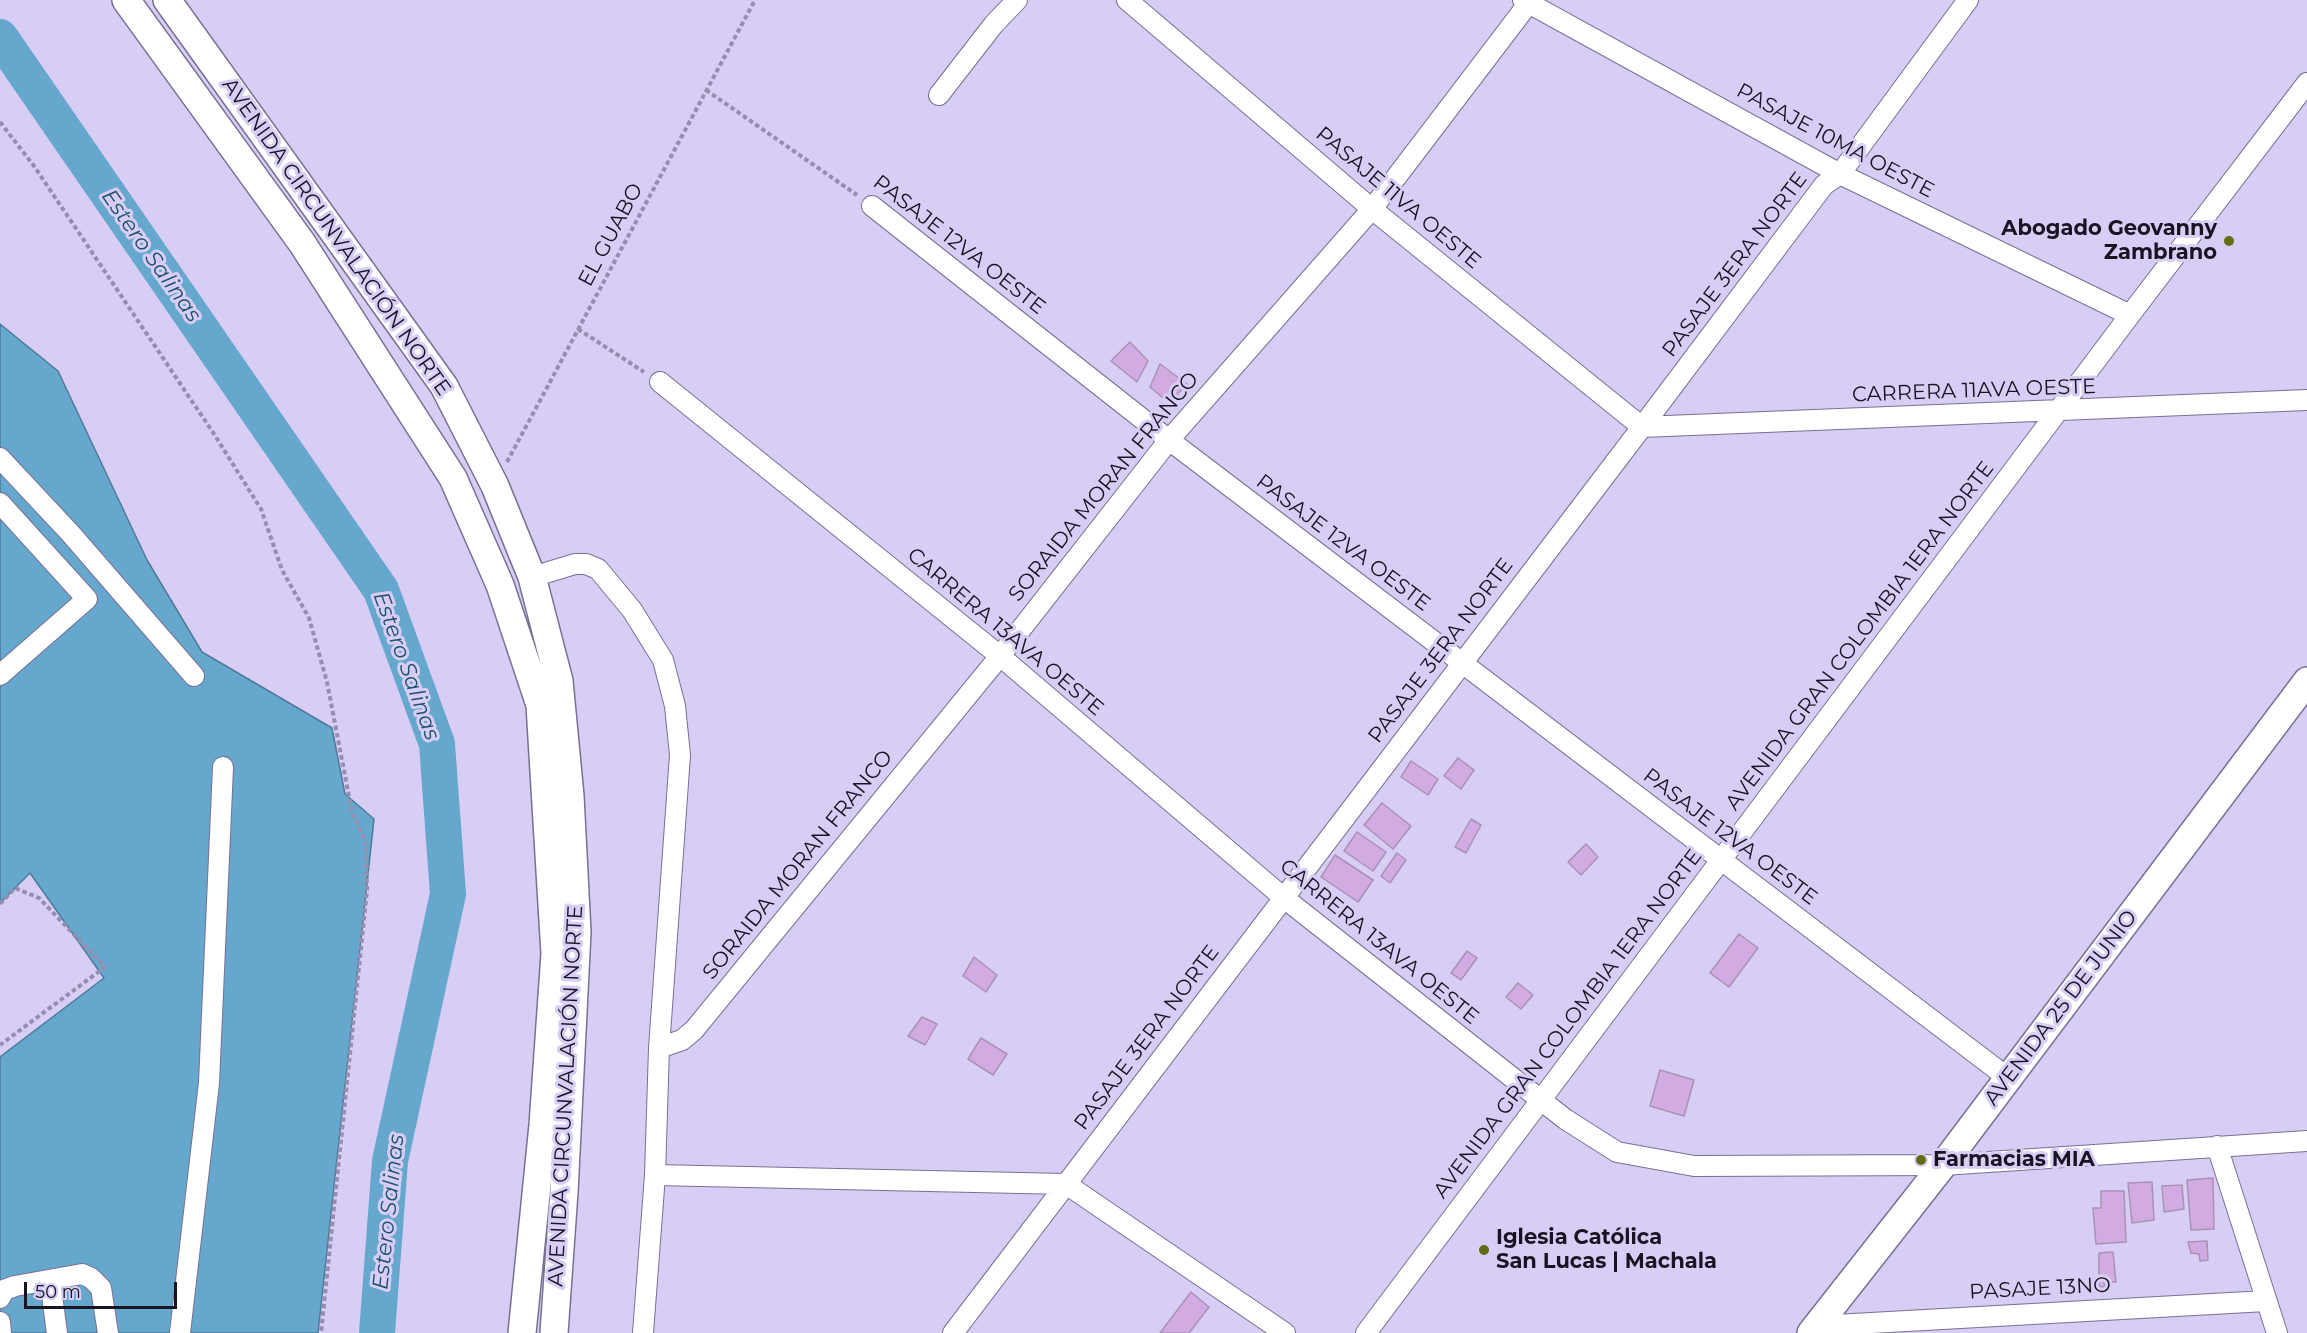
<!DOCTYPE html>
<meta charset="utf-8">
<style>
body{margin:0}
#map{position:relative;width:2307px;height:1333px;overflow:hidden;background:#d7cdf5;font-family:Montserrat,sans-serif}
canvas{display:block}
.scale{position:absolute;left:24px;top:1282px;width:153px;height:27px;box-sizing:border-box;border:3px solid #181422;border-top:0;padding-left:8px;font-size:18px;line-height:21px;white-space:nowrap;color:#181422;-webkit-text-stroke:4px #d7cdf5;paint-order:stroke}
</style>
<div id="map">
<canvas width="2307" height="1333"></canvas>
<div class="scale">50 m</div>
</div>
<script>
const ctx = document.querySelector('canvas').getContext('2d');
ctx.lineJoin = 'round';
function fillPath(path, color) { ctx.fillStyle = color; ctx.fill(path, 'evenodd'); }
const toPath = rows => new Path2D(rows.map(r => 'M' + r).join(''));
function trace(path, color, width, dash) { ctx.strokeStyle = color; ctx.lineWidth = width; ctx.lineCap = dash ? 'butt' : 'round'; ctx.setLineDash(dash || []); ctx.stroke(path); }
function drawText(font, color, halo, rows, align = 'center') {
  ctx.font = font + ' Montserrat,sans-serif'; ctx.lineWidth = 6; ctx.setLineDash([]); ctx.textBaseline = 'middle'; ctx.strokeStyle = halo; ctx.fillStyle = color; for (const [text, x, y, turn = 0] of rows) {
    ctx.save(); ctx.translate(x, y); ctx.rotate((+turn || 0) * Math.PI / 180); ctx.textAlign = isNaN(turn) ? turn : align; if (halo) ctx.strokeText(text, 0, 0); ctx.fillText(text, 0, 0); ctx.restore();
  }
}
const water = toPath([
 [0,324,58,371,147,560,202,652,332,728,345,794,374,819,318,1333,0,1333,0,1057,104,978,30,873,0,903,0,324]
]);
fillPath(water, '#66a7ce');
trace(water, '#4f7b9a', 1.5);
trace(toPath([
 [0,37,381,590,437,744,448,894,390,1161,377,1333]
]), '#66a7ce', 36);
const building = toPath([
 [1130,342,1148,361,1137,382,1111,361,1130,342],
 [1160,364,1187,384,1169,403,1150,387,1160,364],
 [1458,758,1474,770,1461,789,1444,776,1458,758],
 [1411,761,1438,779,1428,795,1401,777,1411,761],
 [1382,803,1411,826,1393,849,1364,825,1382,803],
 [1471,819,1481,825,1466,853,1455,847,1471,819],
 [1357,832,1386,852,1373,871,1344,851,1357,832],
 [1586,844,1598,857,1581,875,1568,862,1586,844],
 [1397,853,1406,860,1390,883,1381,876,1397,853],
 [1335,855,1373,880,1358,902,1321,877,1335,855],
 [1739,934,1758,948,1729,987,1710,973,1739,934],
 [1467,951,1477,958,1461,980,1451,973,1467,951],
 [974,957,997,975,986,992,963,976,974,957],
 [1518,983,1533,995,1521,1009,1506,997,1518,983],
 [922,1017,937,1024,925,1045,908,1036,922,1017],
 [981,1038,1007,1054,993,1075,968,1059,981,1038],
 [1660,1070,1694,1080,1684,1116,1650,1106,1660,1070],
 [2213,1178,2214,1229,2191,1230,2187,1180,2213,1178],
 [2152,1182,2154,1220,2132,1223,2128,1183,2152,1182],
 [2182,1185,2184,1209,2164,1212,2162,1186,2182,1185],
 [2101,1191,2124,1191,2126,1242,2096,1244,2093,1208,2101,1208,2101,1191],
 [2207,1241,2208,1260,2200,1261,2199,1254,2191,1253,2188,1242,2207,1241],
 [2113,1252,2116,1282,2104,1281,2105,1287,2099,1287,2099,1253,2113,1252],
 [1191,1292,1209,1307,1189,1333,1160,1333,1191,1292]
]);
fillPath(building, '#d2abe2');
trace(building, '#aa92b4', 1.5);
const street = toPath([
 [1127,0,1372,209,1642,427,2307,400],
 [1523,0,1840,174,2130,315],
 [939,95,994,24,1017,0],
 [872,206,1169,440,2008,1078],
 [660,382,1000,656,1284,898,1565,1119,1617,1152,1694,1166,1943,1165,2307,1141],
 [0,458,71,534,194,676],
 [0,503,87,599,0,675],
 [532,577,575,564,586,564,598,569,632,610,663,660,675,706,680,755,659,1048,655,1175,643,1333],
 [659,1048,682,1040,694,1030,1000,656,1169,440,1372,209,1531,0],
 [2217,1146,2277,1333],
 [655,1175,1066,1184,1285,1333],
 [50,1280,57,1333],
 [0,1298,4,1290,15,1286,82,1274,91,1278,101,1288,108,1333],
 [0,1322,1,1333],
 [1817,1326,2266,1301],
 [180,1333,209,1083,223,767],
 [953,1333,1642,427,1824,185,1840,174,1968,0],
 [1366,1333,2130,315,2307,83]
]);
const secondary = toPath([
 [126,0,302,243,453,478,500,585,540,705,555,954,543,1125,522,1333],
 [167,0,444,386,495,486,532,577,559,681,570,796,577,932,564,1192,554,1333],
 [1811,1333,1943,1165,2307,681]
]);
trace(street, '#797093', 22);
trace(secondary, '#797093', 30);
trace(toPath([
 [706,90,857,195],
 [0,122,34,166,214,434,261,509,282,570,309,618,327,682,352,812,366,843,367,890,321,1333],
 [578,329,644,372],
 [507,462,755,0],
 [0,904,15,888,39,898,105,967,0,1045]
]), '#968eae', 4, [4.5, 3]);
trace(street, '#fff', 20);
trace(secondary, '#fff', 27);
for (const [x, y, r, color] of [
 [2229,241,6,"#626c13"],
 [1921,1160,6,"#626c13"],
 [1484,1250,6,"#626c13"]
]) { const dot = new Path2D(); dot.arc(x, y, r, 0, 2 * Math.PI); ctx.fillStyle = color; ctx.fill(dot); trace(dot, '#d7cdf5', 2); }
drawText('21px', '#181422', '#d7cdf5', [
 ["PASAJE 10MA OESTE",1835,141,28],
 ["PASAJE 11VA OESTE",1398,198,40],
 ["EL GUABO",611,235,-62],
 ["AVENIDA CIRCUNVALACIÓN NORTE",336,237,55],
 ["PASAJE 12VA OESTE",959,245,38],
 ["PASAJE 3ERA NORTE",1735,265,-53],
 ["CARRERA 11AVA OESTE",1974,391,-2],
 ["SORAIDA MORAN FRANCO",1104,487,-51],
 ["PASAJE 12VA OESTE",1343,543,37],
 ["CARRERA 13AVA OESTE",1005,632,40],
 ["AVENIDA GRAN COLOMBIA 1ERA NORTE",1860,636,-53],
 ["PASAJE 3ERA NORTE",1441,651,-53],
 ["PASAJE 12VA OESTE",1730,837,37],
 ["SORAIDA MORAN FRANCO",798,865,-51],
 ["CARRERA 13AVA OESTE",1379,942,39],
 ["AVENIDA 25 DE JUNIO",2061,1008,-53],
 ["AVENIDA GRAN COLOMBIA 1ERA NORTE",1568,1024,-53],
 ["PASAJE 3ERA NORTE",1147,1038,-53],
 ["AVENIDA CIRCUNVALACIÓN NORTE",566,1096,-87],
 ["PASAJE 13NO",2040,1289,-3]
]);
drawText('bold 21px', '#181422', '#d7cdf5', [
 ["Abogado Geovanny",2217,229,"right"],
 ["Zambrano",2217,253,"right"],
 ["Farmacias MIA",1933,1160],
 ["Iglesia Católica",1496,1238],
 ["San Lucas | Machala",1496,1262]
], 'left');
drawText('italic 22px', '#1f526e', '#d7cdf5', [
 ["Estero Salinas",151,256,55],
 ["Estero Salinas",406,666,70],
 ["Estero Salinas",389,1212,-84]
]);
</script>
